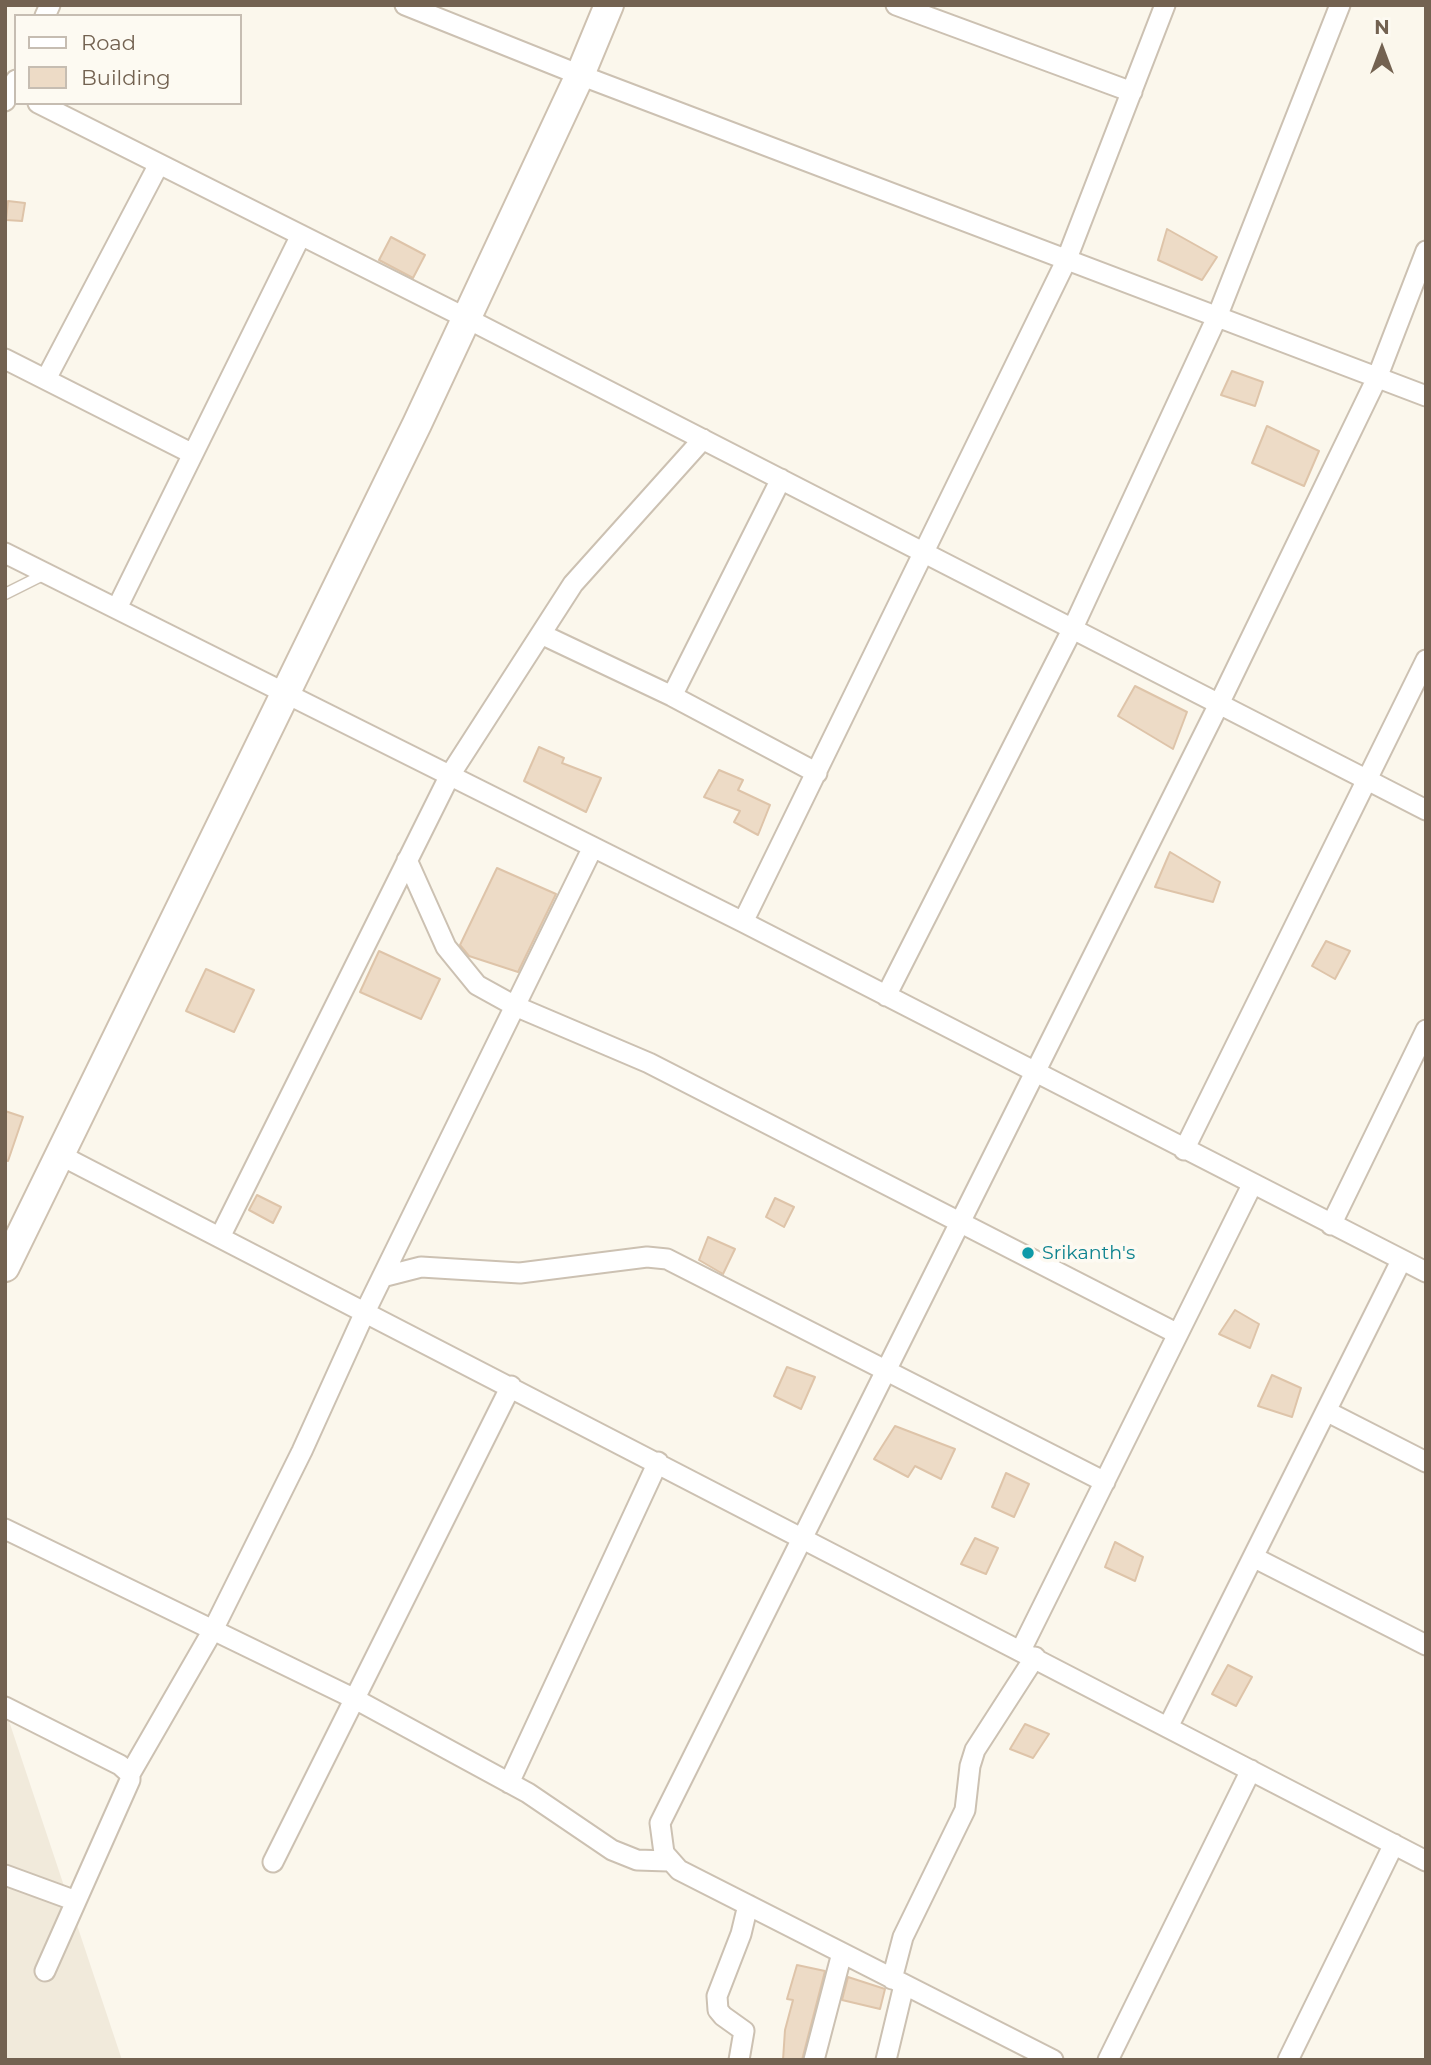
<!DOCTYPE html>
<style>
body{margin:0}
#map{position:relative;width:1431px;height:2065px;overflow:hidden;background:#fbf7ec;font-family:Montserrat,sans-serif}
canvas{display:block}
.frame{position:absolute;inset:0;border:7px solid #736251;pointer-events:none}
.legend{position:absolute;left:14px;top:14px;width:228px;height:91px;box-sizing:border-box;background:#fdfaf2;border:2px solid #c6bdb2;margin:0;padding:9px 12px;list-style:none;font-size:21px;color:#736251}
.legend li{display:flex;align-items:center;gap:14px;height:35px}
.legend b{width:35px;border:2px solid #c6bdb2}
.north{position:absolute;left:1347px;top:14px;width:70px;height:70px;-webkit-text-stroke:5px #fdfaf2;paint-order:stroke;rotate:0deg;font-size:19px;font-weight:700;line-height:28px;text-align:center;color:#736251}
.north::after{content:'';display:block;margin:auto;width:24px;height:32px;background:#736251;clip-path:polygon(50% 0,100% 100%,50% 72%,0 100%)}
</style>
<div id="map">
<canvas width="1431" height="2065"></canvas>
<div class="frame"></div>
<ul class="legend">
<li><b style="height:9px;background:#fff"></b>Road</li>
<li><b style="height:19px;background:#eddbc6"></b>Building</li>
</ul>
<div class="north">N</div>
</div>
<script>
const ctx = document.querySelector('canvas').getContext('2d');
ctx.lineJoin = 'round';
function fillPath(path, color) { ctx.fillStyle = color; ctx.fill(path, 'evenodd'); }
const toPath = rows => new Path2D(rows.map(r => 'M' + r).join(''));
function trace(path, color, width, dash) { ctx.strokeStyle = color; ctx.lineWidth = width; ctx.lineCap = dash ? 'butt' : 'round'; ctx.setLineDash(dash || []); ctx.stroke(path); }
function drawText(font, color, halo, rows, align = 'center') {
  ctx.font = font + ' Montserrat,sans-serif'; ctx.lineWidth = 7; ctx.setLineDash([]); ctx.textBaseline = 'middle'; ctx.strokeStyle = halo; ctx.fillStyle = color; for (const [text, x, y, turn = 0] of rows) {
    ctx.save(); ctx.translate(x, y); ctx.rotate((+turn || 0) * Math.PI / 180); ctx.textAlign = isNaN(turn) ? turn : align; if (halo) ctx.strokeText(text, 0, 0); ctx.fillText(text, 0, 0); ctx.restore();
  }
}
fillPath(toPath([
 [5,1709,122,2060,5,2060]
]), '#f1eadb');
const building = toPath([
 [8,201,25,203,22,221,6,220,8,201],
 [1167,229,1217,257,1202,280,1158,260,1167,229],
 [391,237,425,255,413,278,379,260,391,237],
 [1232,371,1263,382,1255,406,1221,395,1232,371],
 [1267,426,1319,451,1304,486,1252,463,1267,426],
 [1135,686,1187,712,1173,749,1118,716,1135,686],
 [539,747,564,758,562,763,601,778,586,812,524,781,539,747],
 [719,770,743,780,738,790,770,805,758,835,734,822,740,811,704,797,719,770],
 [1170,852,1220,882,1213,902,1155,887,1170,852],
 [497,868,556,894,518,972,469,956,460,945,497,868],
 [1326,941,1350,951,1335,979,1312,966,1326,941],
 [379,951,440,979,421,1019,360,992,379,951],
 [206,969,254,990,234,1032,186,1011,206,969],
 [5,1111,23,1117,8,1161,5,1160,5,1111],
 [257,1195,281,1207,273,1223,249,1210,257,1195],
 [775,1198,794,1207,784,1227,766,1217,775,1198],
 [708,1237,735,1249,723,1274,699,1260,708,1237],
 [1235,1310,1259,1324,1250,1348,1219,1334,1235,1310],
 [787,1367,815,1377,801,1409,774,1396,787,1367],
 [1272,1375,1301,1388,1292,1417,1258,1406,1272,1375],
 [895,1426,955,1449,941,1479,915,1466,908,1477,874,1459,895,1426],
 [1006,1473,1029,1484,1014,1517,992,1507,1006,1473],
 [975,1538,998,1548,986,1574,961,1564,975,1538],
 [1115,1542,1143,1557,1135,1581,1105,1567,1115,1542],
 [1228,1665,1252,1677,1236,1706,1212,1694,1228,1665],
 [1025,1724,1049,1734,1033,1758,1010,1749,1025,1724],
 [797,1965,825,1971,802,2060,783,2060,785,2030,793,2000,787,1999,797,1965],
 [848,1977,885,1989,880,2009,842,2000,848,1977]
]);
fillPath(building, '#eddbc6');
trace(building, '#dec4a9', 2);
const lane = toPath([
 [5,594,45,574]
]);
const street = toPath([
 [405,5,580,75,1426,396],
 [896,5,1132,92],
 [45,16,50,5],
 [5,101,16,80],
 [38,103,466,318,1426,810],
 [5,359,193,454],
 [46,379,159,164],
 [5,553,743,922,1426,1272],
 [117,608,301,235],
 [541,634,672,696,817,773],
 [672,696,781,479],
 [407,860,446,947,477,985,515,1006,649,1063,1178,1334],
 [743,922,1066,261,1165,5],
 [886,996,1072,630,1217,317,1340,5],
 [1184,1150,1426,660],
 [62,1156,1426,1861],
 [1331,1225,1426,1030],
 [220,1237,450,775,573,584,703,439],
 [382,1277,421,1267,520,1273,647,1257,667,1259,1105,1482],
 [1326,1411,1426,1462],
 [5,1529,355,1699,528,1793,612,1850,637,1860,668,1861],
 [1253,1557,1426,1645],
 [1021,1650,1252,1185],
 [5,1707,120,1765,130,1774,130,1780,45,1971],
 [1168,1727,1401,1261],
 [130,1774,213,1630,302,1451,365,1312,593,847],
 [509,1783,658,1462],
 [273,1862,511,1386],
 [5,1875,76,1901],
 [892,1979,903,1937,965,1810,970,1766,975,1750,1035,1657],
 [739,2060,744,2031,723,2016,718,2010,717,1996,741,1934,748,1905],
 [814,2060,842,1953],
 [886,2060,904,1985],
 [1053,2060,679,1870,664,1853,660,1823,1218,706,1377,378,1426,251],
 [1108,2060,1251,1770],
 [1288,2060,1394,1844]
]);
const secondary = toPath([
 [5,1267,417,424,580,75,609,5]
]);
trace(lane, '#ccc1b2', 13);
trace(street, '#ccc1b2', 23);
trace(secondary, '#cec1b0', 32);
trace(lane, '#fff', 10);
trace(street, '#fff', 19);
trace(secondary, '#fff', 28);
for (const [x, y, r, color] of [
 [1028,1253,7,"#0f9aa8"]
]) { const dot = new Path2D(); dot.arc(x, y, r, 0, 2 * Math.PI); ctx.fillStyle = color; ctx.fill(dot); trace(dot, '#fdfaf2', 2.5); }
drawText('19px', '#0d838f', '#fdfaf2', [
 ["Srikanth's",1042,1253]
], 'left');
</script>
